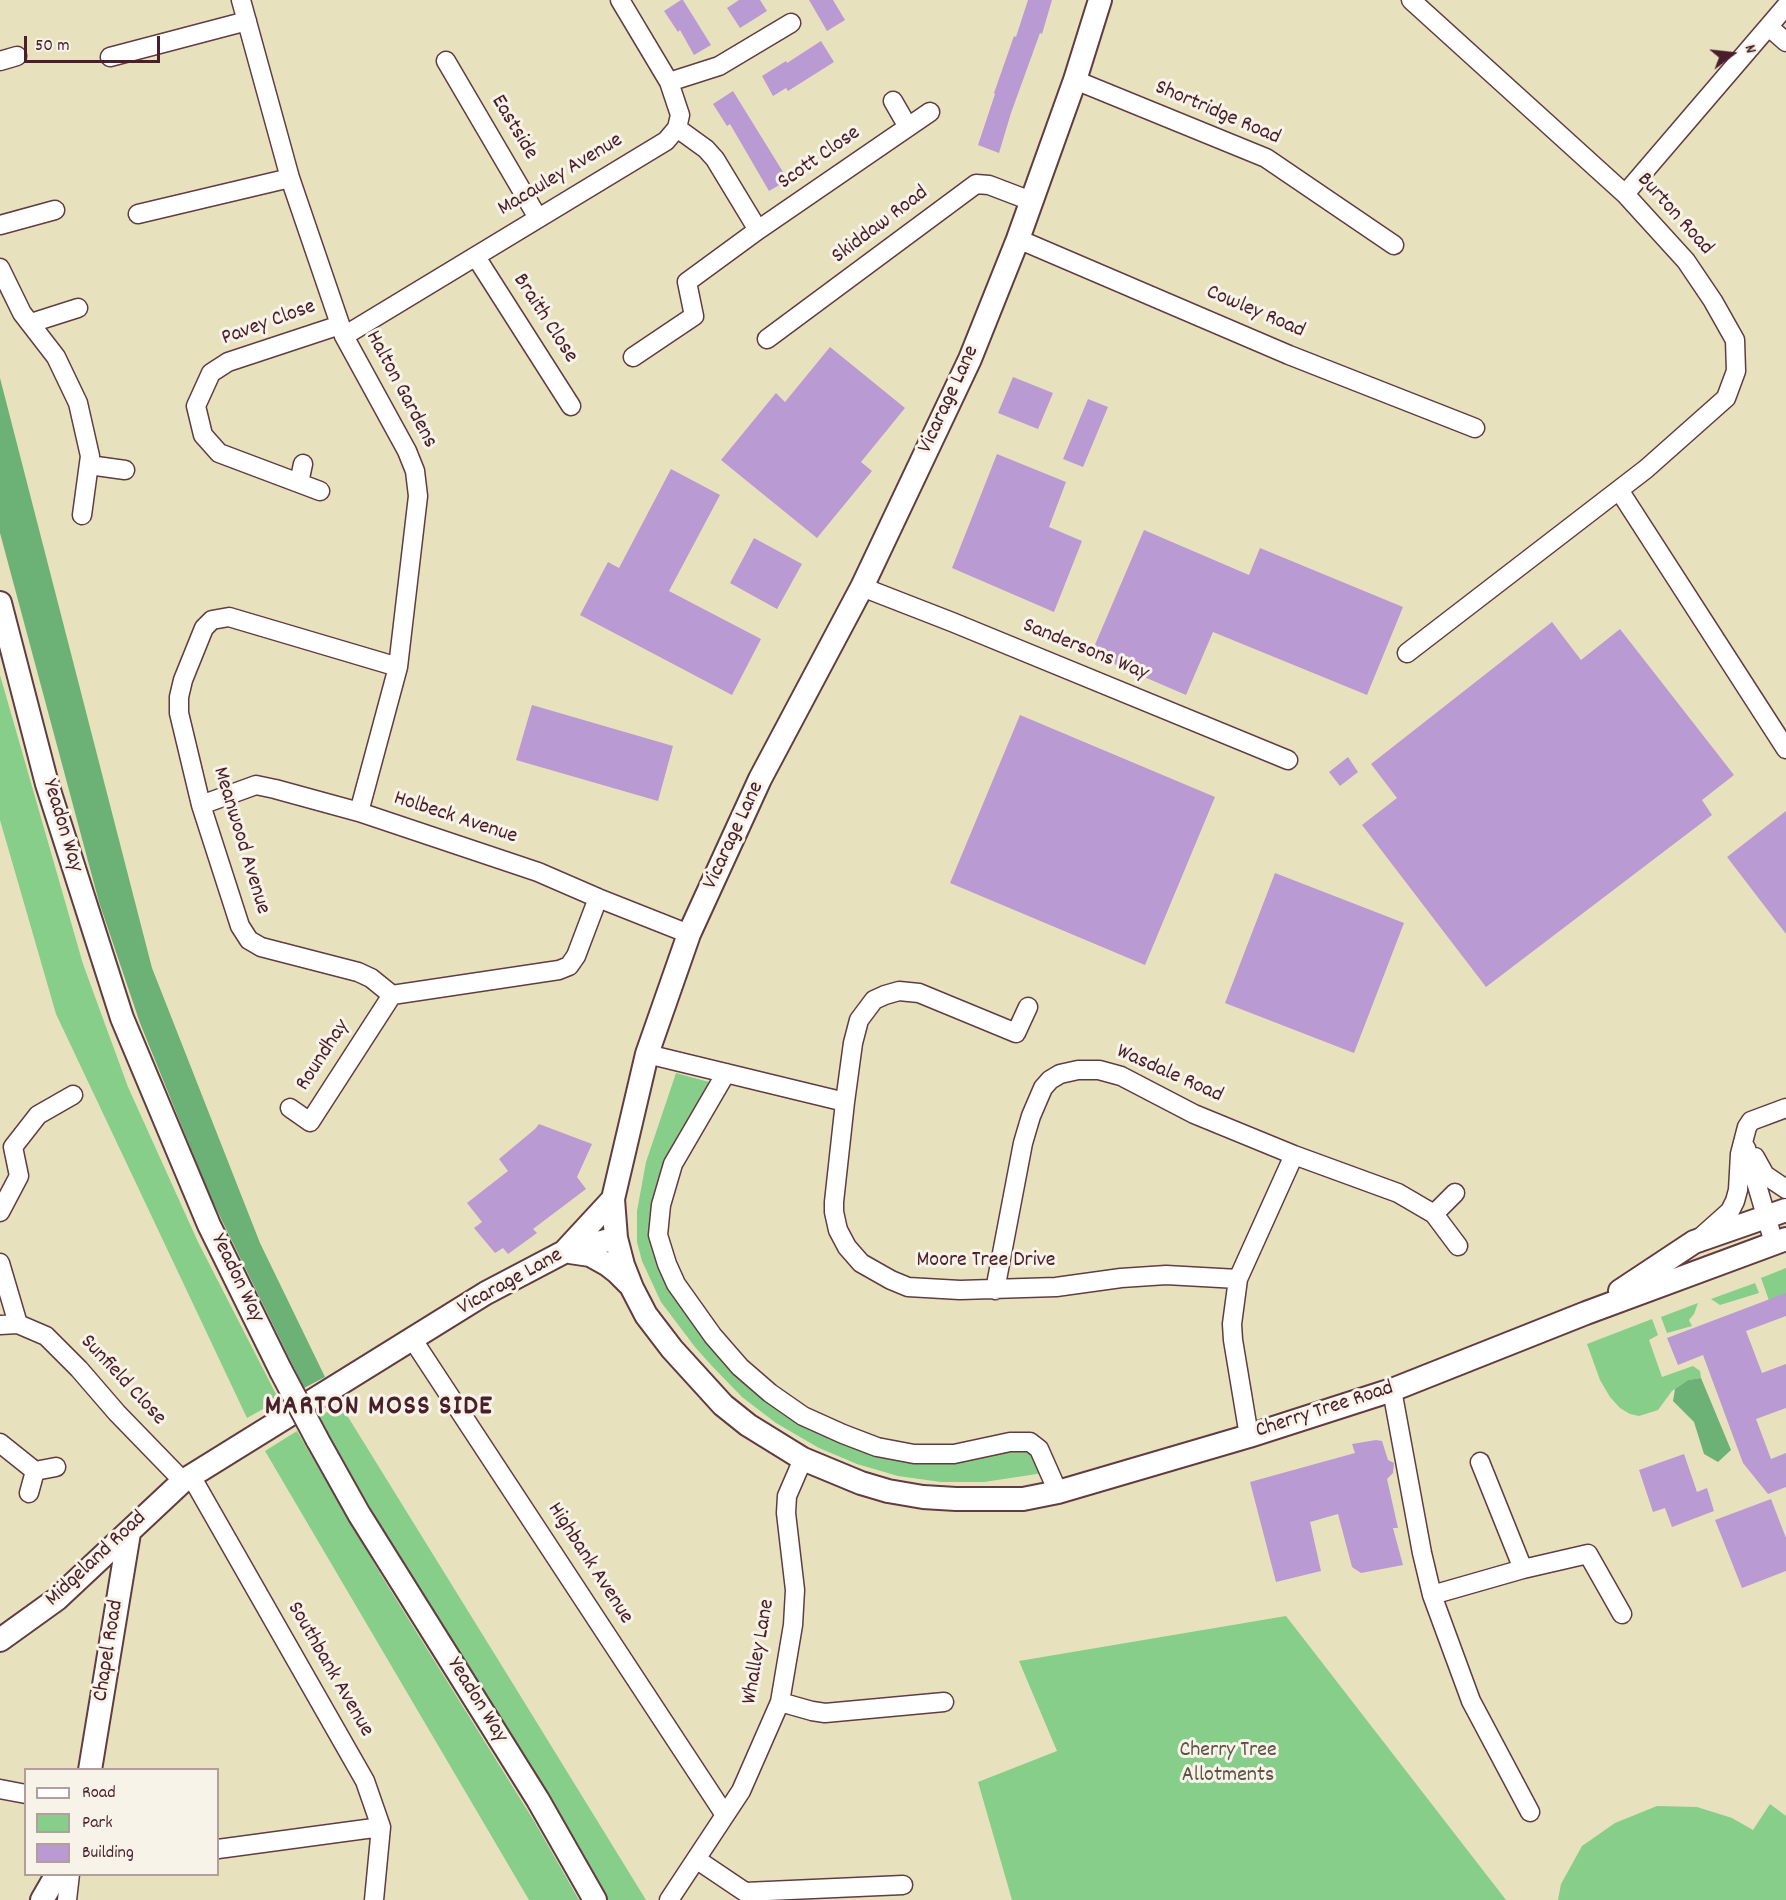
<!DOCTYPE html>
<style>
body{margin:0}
#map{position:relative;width:1786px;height:1900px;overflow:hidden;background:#e8e1be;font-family:Dekko,sans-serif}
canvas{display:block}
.legend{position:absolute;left:24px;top:1768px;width:195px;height:108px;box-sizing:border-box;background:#f7f3e8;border:2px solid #b29e9c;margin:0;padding:8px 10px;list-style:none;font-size:18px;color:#4a1f2b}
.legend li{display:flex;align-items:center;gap:12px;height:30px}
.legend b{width:30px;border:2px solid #b29e9c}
.north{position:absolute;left:1702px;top:24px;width:60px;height:60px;-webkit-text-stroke:4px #f7f3e8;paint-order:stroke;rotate:75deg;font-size:16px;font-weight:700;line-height:24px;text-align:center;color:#4a1f2b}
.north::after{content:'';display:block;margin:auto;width:21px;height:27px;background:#4a1f2b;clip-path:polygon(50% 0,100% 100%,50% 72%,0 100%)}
.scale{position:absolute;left:24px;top:36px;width:136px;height:27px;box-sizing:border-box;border:3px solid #4a1f2b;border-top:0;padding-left:8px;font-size:18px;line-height:21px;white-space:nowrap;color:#4a1f2b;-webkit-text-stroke:4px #f7f3e8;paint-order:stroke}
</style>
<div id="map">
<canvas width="1786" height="1900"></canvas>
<ul class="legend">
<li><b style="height:8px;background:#fff"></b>Road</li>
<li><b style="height:16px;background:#86ce89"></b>Park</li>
<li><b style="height:16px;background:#ba9ad2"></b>Building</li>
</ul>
<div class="north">N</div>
<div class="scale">50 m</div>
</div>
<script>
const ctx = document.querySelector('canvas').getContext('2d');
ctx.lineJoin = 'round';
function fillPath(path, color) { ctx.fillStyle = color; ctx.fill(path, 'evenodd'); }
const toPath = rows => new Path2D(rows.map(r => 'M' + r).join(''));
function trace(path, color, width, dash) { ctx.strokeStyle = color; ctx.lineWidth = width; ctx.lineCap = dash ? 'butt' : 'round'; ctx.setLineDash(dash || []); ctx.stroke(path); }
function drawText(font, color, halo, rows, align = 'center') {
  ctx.font = font + ' Dekko,sans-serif'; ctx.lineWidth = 6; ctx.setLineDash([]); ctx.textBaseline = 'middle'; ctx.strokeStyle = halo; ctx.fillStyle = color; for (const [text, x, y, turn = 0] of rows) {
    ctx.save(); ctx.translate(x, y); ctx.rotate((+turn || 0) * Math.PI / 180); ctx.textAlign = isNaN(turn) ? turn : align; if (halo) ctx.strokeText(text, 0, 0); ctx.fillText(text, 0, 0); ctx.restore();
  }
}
fillPath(toPath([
 [0,675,83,964,128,1087,198,1242,279,1400,247,1418,56,1014,0,820],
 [676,1073,720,1085,673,1164,658,1235,713,1336,803,1416,914,1454,1020,1441,1050,1472,984,1482,941,1482,898,1476,857,1464,819,1448,776,1423,742,1397,712,1366,695,1347,661,1302,642,1261,637,1242,637,1211,646,1162],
 [1786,1268,1786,1304,1772,1309,1761,1278],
 [1755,1283,1759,1293,1720,1305,1711,1299],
 [1698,1303,1694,1314,1689,1320,1692,1326,1667,1333,1661,1317],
 [1652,1319,1658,1335,1649,1340,1662,1377,1693,1366,1700,1371,1701,1378,1688,1380,1672,1391,1658,1410,1639,1416,1630,1414,1620,1408,1610,1397,1600,1380,1587,1344],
 [340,1404,510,1679,646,1900,606,1900,535,1774,406,1571,319,1417],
 [297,1431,381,1575,534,1821,579,1900,529,1900,265,1451],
 [1286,1616,1506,1900,1012,1900,978,1782,1057,1751,1019,1661],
 [1770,1804,1786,1816,1786,1900,1558,1900,1561,1884,1582,1846,1615,1823,1657,1806,1697,1807,1732,1818,1753,1830]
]), '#86ce89');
fillPath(toPath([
 [0,378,152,968,260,1243,325,1377,304,1388,210,1196,140,1023,99,902,0,533],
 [1701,1378,1731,1450,1718,1462,1704,1454,1694,1422,1673,1401,1675,1389,1688,1380]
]), '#6cb175');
fillPath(toPath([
 [681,0,683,0,711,45,694,55,680,30,678,32,664,11],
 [739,0,760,0,767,11,740,28,727,8],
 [809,0,833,0,845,20,827,31],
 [1028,0,1052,0,1042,34,1040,33,1011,113,999,153,978,145,995,94,994,93,1014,36,1016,37],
 [821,41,834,62,788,91,786,88,773,96,762,76,786,61,787,63],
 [733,91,788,180,769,191,730,124,727,126,713,104],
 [830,347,905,408,861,462,872,471,817,538,721,460,776,393,785,402],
 [1013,377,1053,393,1038,429,998,413],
 [1088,399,1108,407,1083,467,1063,459],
 [997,454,1066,482,1049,527,1082,541,1054,612,952,568],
 [671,469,720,495,669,591,761,639,732,695,580,615,608,562,619,568],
 [1144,530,1249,575,1260,548,1403,607,1367,695,1213,632,1186,695,1091,654],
 [754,538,802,564,777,609,730,583],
 [1552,622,1581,660,1620,629,1734,775,1702,800,1712,815,1486,987,1362,825,1397,798,1371,764],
 [532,705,673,746,658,801,516,760],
 [1020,715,1215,797,1145,965,950,883],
 [1348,757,1358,772,1340,786,1329,772],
 [1786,811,1786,934,1727,857],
 [1275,873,1404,923,1354,1053,1225,1003],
 [539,1124,592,1144,577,1177,586,1189,533,1229,537,1233,508,1254,503,1248,495,1253,474,1228,482,1222,467,1203,508,1171,499,1159,535,1129],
 [1786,1293,1786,1316,1746,1331,1762,1373,1786,1364,1786,1408,1756,1419,1771,1459,1786,1453,1786,1487,1768,1494,1743,1463,1703,1355,1678,1365,1667,1338],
 [1376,1440,1382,1441,1388,1460,1394,1463,1393,1473,1387,1479,1398,1528,1393,1528,1403,1565,1361,1573,1352,1567,1338,1514,1310,1522,1321,1571,1276,1582,1250,1482,1355,1453,1352,1444],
 [1684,1454,1697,1492,1707,1488,1714,1511,1672,1527,1665,1508,1653,1512,1639,1470],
 [1771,1499,1786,1538,1786,1571,1742,1588,1715,1520]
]), '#ba9ad2');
const minor = toPath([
 [241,0,290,178,344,336,407,451,415,471,418,496,398,667,359,812],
 [1769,27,1786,42],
 [110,57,247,21],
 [0,61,17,56],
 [446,61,538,218],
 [1075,80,1266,158,1394,245],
 [669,82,719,66,791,23],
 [893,101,908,127],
 [677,128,706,149,715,159,758,230],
 [1625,194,1786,6],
 [138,214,290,178],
 [0,225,55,210],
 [1018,239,1289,355,1475,428],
 [476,257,571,406],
 [0,268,22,313,56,357,78,403,90,456,82,515],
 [31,323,78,308],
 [344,336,666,141,677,128,680,115,669,82,620,0],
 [767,339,976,184,989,185,1031,201],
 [633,357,694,316,687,282,758,230,930,112],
 [89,465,125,470],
 [299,483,303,464],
 [1619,490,1786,749],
 [320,491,219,453,203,435,196,406,211,373,228,362,340,325],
 [862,587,952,622,1288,760],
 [1407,653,1646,469,1726,398,1736,371,1735,340,1713,301,1686,261,1625,194,1411,0],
 [398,667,229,617,212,620,204,628,183,680,179,697,179,713,201,805,240,926,249,940,261,947,358,972,371,978,392,995,559,970,569,966,576,956,598,898],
 [201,805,256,785,275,789,359,812,538,872,598,898,689,934],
 [647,1054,845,1102,834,1202,834,1212,838,1230,847,1247,861,1263,891,1280,908,1287,960,1290,1056,1287,1121,1278,1166,1275,1238,1279],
 [726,1073,673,1164,661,1205,658,1235,667,1264,676,1284,713,1336,740,1367,770,1393,803,1416,843,1434,877,1447,914,1454,954,1454,1010,1442,1030,1442,1039,1449,1058,1492],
 [845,1102,853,1043,859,1020,874,1000,885,995,899,991,919,993,1016,1033,1028,1007],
 [290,1108,310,1122,392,995],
 [1746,1148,1774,1243],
 [1755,1157,1765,1175,1786,1189],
 [0,1212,19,1176,13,1147,38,1115,73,1095],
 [1434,1214,1455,1193],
 [1702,1236,1730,1211,1735,1201,1738,1190,1740,1154,1747,1127,1751,1121,1786,1108],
 [0,1263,18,1324],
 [995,1290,1023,1143,1031,1116,1043,1088,1050,1080,1060,1074,1078,1070,1099,1070,1121,1076,1194,1114,1294,1155,1398,1193,1434,1214,1458,1246],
 [0,1325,18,1324,46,1336,79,1369,117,1413,183,1481],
 [413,1340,725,1815],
 [1392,1390,1422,1553,1432,1595,1471,1701,1530,1812],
 [1249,1436,1233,1340,1232,1324,1238,1279,1294,1155],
 [0,1443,35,1471],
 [1480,1462,1523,1569],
 [35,1471,56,1467],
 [191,1476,365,1781,381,1827,374,1900],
 [29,1493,35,1471],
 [1432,1595,1523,1569,1588,1554,1622,1614],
 [780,1702,812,1711,825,1713,944,1702],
 [0,1789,26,1794],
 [218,1849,381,1827],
 [696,1859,745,1892,903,1885],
 [67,1900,70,1874],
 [669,1900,741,1791,780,1702,793,1625,795,1590,786,1513,787,1496,803,1459]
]);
const tertiary = toPath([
 [1100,0,1075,80,1018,239,970,359,862,587,760,779,689,934,647,1054,613,1199,616,1238,623,1265,632,1288,646,1315,672,1349,723,1405,748,1425,803,1459,861,1483,888,1491,923,1497,956,1499,1023,1499,1058,1492,1249,1436,1392,1390,1586,1313,1786,1239],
 [0,603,47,784,122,1018,209,1225,281,1371],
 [564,1252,613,1199],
 [570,1252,590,1255,608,1265,617,1272,629,1284],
 [1620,1291,1694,1242,1786,1210],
 [317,1439,359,1514,538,1800,595,1900],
 [0,1640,57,1599,183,1481,486,1293,564,1252,616,1238],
 [90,1770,129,1533],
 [42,1900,57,1874]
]);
trace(minor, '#623c41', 21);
trace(tertiary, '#623c41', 26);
trace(minor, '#fff', 18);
trace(tertiary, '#fff', 22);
const tertiaryBridge = toPath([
 [281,1371,317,1439]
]);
trace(tertiaryBridge, '#623c41', 26, []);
trace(tertiaryBridge, '#fff', 22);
drawText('22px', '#4a1f2b', '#f7f3e8', [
 ["Shortridge Road",1217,114,23],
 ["Eastside",513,128,59],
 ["Scott Close",820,159,-35],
 ["Macauley Avenue",561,176,-31],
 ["Burton Road",1674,215,48],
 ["Skiddaw Road",881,226,-37],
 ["Cowley Road",1255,313,23],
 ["Braith Close",544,319,57],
 ["Pavey Close",269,324,-20],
 ["Halton Gardens",400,390,62],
 ["Vicarage Lane",950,400,-65],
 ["Sandersons Way",1085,651,22],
 ["Holbeck Avenue",455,819,18],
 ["Yeadon Way",61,826,73],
 ["Vicarage Lane",735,836,-65],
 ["Meanwood Avenue",240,841,73],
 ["Roundhay",324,1056,-57],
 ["Wasdale Road",1169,1075,24],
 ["Moore Tree Drive",986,1262],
 ["Yeadon Way",236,1279,64],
 ["Vicarage Lane",511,1283,-29],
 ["Sunfield Close",122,1381,47],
 ["Cherry Tree Road",1325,1411,-18],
 ["Midgeland Road",97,1560,-43],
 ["Highbank Avenue",589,1564,57],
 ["Chapel Road",110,1651,-81],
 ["Whalley Lane",760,1652,-80],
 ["Southbank Avenue",329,1670,60],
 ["Yeadon Way",476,1701,58]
]);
drawText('22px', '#5c5447', '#f7f3e8', [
 ["Cherry Tree",1228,1752],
 ["Allotments",1228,1777]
]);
ctx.letterSpacing = '1.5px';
drawText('bold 28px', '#4a1f2b', '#f7f3e8', [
 ["MARTON MOSS SIDE",379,1409]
]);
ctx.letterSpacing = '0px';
</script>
